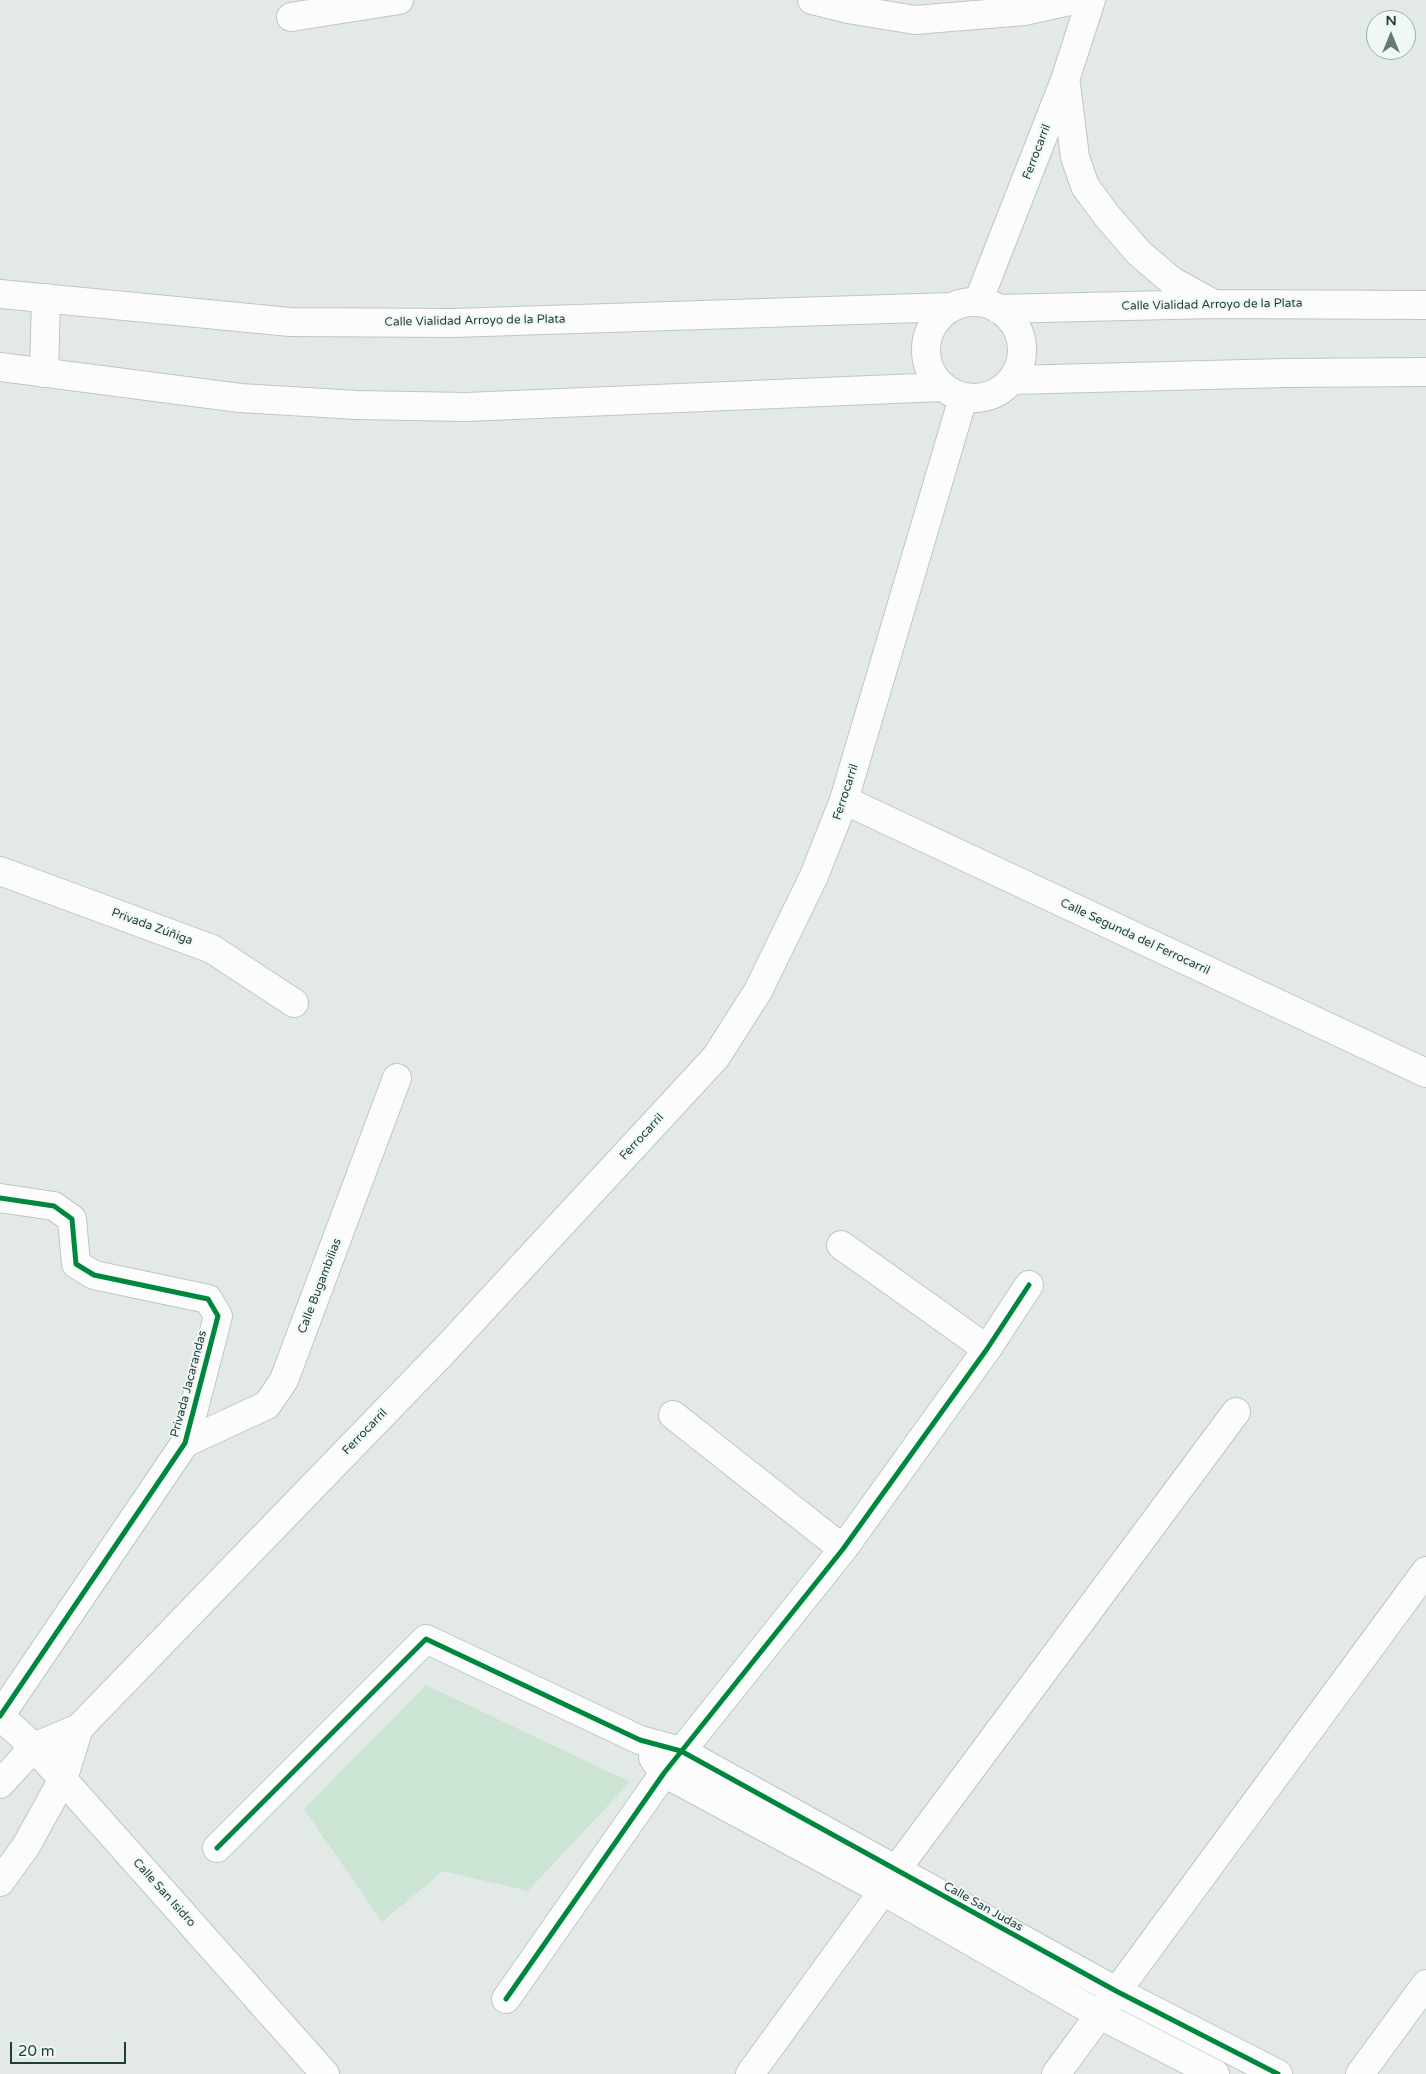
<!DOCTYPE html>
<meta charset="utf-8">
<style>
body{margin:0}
#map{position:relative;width:1426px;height:2074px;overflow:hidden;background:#e3e9e7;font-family:"Varela Round",sans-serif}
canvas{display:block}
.north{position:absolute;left:1366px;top:10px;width:50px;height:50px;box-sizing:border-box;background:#f0f8f5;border:1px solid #9caea9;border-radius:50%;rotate:0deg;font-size:14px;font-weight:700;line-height:20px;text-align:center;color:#1f3e38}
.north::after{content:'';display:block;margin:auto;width:18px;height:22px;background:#647a75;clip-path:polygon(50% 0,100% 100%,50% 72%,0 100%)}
.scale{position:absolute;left:10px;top:2042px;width:116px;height:22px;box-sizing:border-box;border:2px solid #1f3e38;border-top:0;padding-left:6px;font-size:15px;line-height:18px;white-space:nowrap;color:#1f3e38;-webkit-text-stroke:4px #f0f8f5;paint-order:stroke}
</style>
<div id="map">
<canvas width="1426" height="2074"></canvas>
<div class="north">N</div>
<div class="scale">20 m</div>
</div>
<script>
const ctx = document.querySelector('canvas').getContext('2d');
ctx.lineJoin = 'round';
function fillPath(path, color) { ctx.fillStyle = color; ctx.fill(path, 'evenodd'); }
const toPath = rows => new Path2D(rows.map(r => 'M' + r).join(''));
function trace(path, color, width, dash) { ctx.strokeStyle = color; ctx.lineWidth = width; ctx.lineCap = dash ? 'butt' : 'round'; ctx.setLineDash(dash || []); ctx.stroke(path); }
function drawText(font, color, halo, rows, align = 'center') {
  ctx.font = font + ' "Varela Round",sans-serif'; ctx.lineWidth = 4; ctx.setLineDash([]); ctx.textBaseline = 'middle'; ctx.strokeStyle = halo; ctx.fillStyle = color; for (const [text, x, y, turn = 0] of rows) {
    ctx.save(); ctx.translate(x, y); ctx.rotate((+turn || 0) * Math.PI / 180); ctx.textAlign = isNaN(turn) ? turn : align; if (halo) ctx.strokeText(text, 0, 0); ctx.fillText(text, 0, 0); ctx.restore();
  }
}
fillPath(toPath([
 [426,1685,630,1782,528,1891,443,1871,382,1922,304,1809]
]), '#cbe4d4');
const minor = toPath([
 [812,0,848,9,915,20,1024,11,1074,0],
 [291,17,399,0],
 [844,800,1426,1073],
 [0,871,212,949,294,1003],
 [0,1198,54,1206,72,1219,76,1264,94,1275,208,1299,218,1316,185,1443,0,1716],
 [841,1245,987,1349],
 [673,1415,843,1549],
 [185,1443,267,1405,284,1380,397,1078],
 [0,1716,34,1747,325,2074],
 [653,1758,664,1773,883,1891,1100,2015,1215,2074],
 [217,1848,426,1639,640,1740,681,1751,1116,1991,1278,2074],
 [506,1999,664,1773,843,1549,987,1349,1029,1285],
 [750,2074,883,1891,896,1870,1236,1412],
 [1056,2074,1426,1571],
 [1360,2074,1426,1984]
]);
const secondary = toPath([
 [1066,84,1075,157,1085,186,1107,216,1139,253,1172,281,1212,303],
 [0,294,290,322,452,323,951,307],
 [978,302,1065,80,1091,0],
 '926 350a48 48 0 1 1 96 0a48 48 0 1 1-96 0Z',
 [998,309,1213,304,1426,305],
 [0,367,240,398,357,405,466,407,942,387],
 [44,373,46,298],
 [1012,380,1285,373,1426,372],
 [0,1784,34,1747,79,1728,443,1352,716,1057,758,991,814,876,844,800,963,398],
 [0,1882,26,1846,63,1779,79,1728]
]);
trace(minor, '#c0c6c4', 30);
trace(secondary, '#bec7c4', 30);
trace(minor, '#fbfcfb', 28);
trace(secondary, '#fbfcfb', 28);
trace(toPath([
 [0,1198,54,1206,72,1219,76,1264,94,1275,208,1299,218,1316,185,1443,0,1716],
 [217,1848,426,1639,640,1740,681,1751,1116,1991,1278,2074],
 [506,1999,664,1773,843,1549,987,1349,1029,1285]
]), '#00873e', 5);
drawText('12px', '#1f3e38', '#f0f8f5', [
 ["Ferrocarril",1037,152,-69],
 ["Calle Vialidad Arroyo de la Plata",1212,305,-1],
 ["Calle Vialidad Arroyo de la Plata",475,321,-1],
 ["Ferrocarril",846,792,-72],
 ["Privada Zúñiga",152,927,20],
 ["Calle Segunda del Ferrocarril",1135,937,25],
 ["Ferrocarril",642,1137,-47],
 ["Calle Bugambilias",320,1286,-69],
 ["Privada Jacarandas",189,1384,-75],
 ["Ferrocarril",365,1432,-46],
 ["Calle San Isidro",164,1893,48],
 ["Calle San Judas",983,1907,29]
]);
</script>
